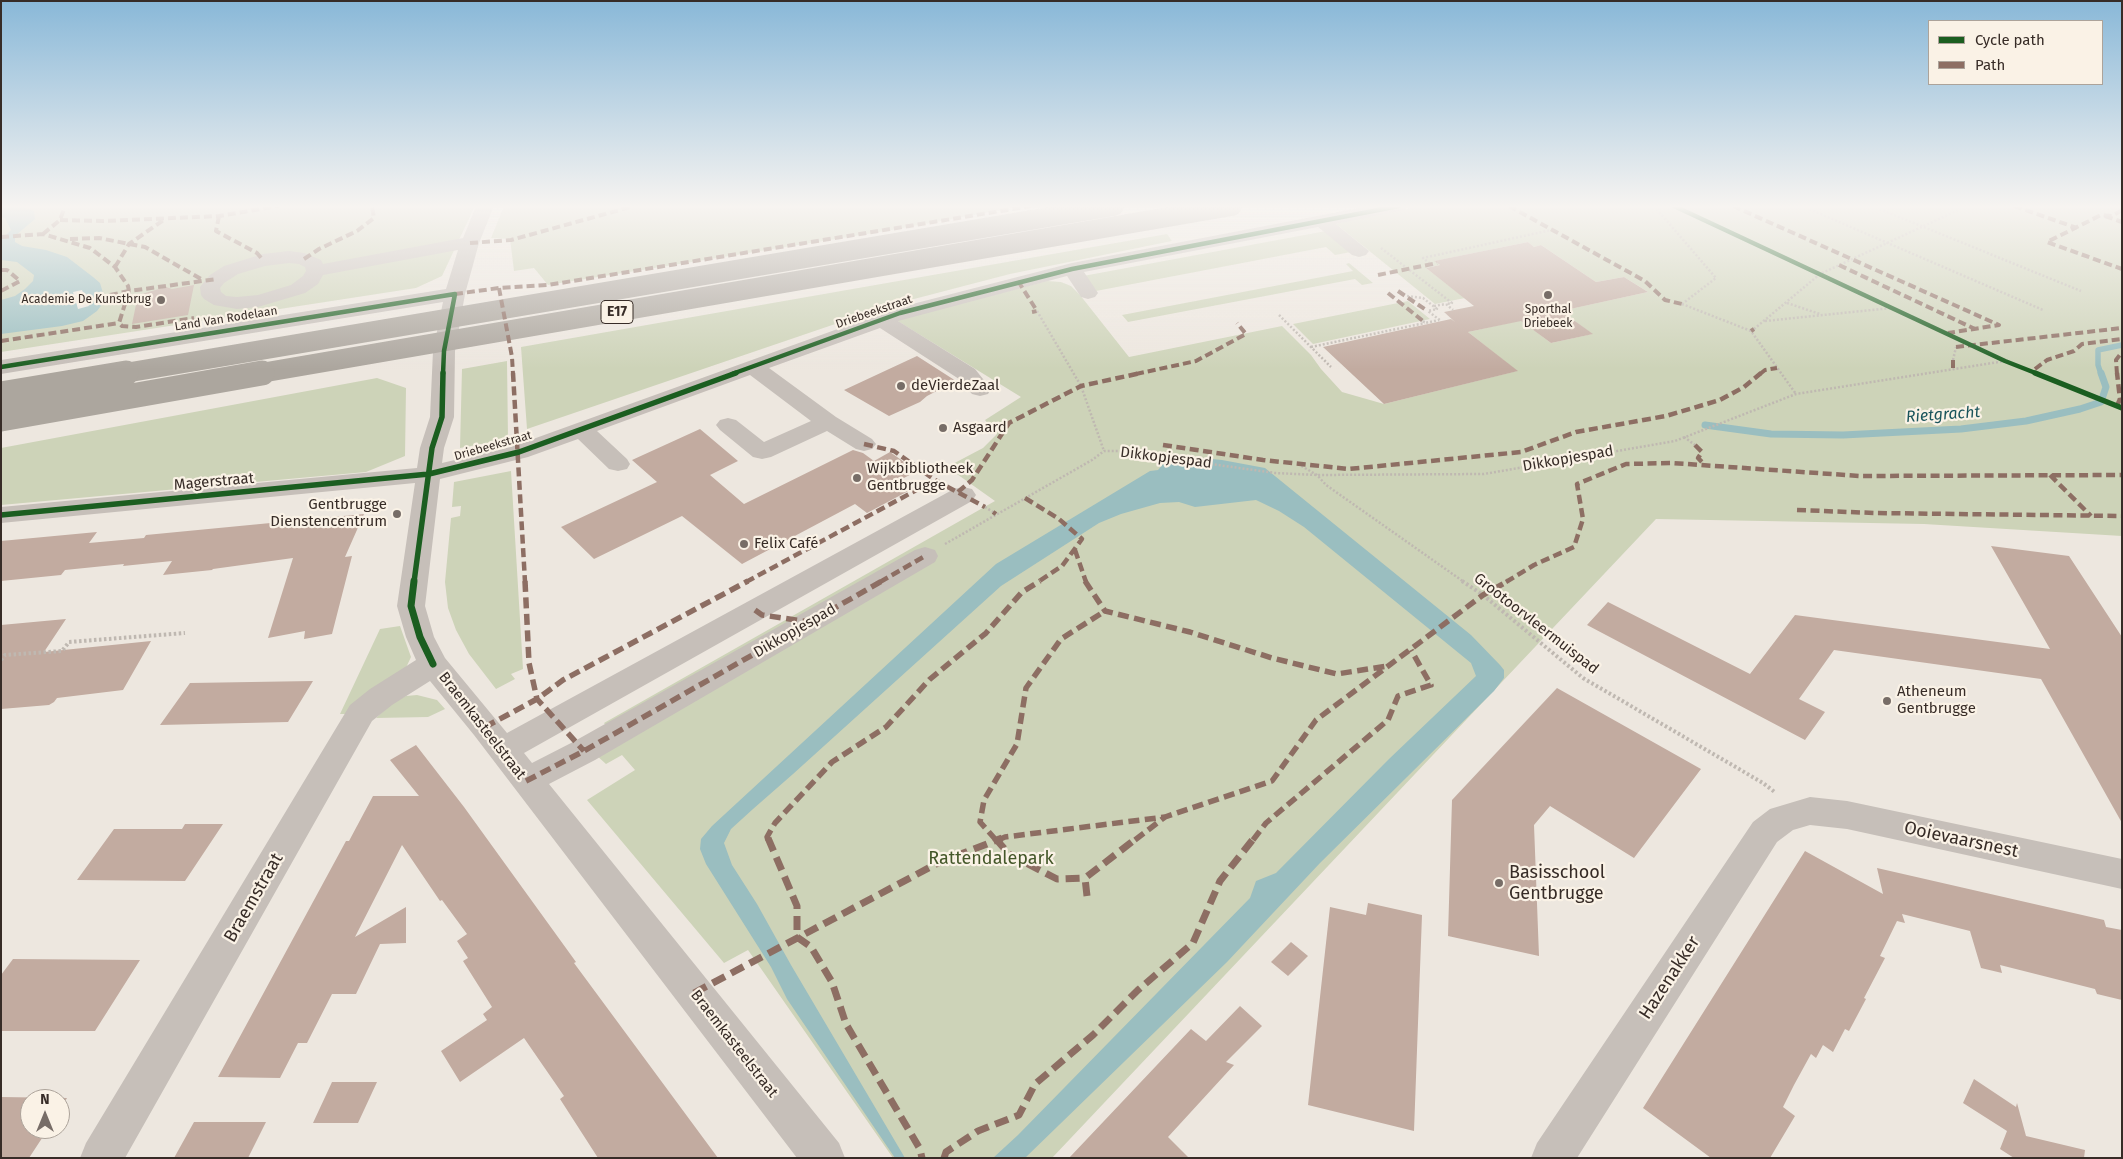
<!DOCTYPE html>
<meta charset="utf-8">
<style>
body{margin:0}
#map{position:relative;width:2123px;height:1159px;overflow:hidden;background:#ede7df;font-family:"Fira Sans",sans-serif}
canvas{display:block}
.frame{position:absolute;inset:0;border:2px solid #372c27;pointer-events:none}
.legend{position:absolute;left:1928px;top:20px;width:175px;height:65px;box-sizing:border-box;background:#faf2e6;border:1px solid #aca39a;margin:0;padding:6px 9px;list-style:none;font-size:15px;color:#372c27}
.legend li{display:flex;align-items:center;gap:10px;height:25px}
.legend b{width:25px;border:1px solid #aca39a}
.north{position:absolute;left:20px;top:1089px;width:50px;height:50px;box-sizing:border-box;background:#faf2e6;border:1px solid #aca39a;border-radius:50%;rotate:0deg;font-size:14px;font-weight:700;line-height:20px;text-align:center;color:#372c27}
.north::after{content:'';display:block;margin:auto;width:18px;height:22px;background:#776d67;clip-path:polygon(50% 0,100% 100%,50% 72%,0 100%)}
</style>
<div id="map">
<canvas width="2123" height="1159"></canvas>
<div class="frame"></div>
<ul class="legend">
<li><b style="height:6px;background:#1b5e20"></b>Cycle path</li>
<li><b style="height:6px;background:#8d6e63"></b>Path</li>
</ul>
<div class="north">N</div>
</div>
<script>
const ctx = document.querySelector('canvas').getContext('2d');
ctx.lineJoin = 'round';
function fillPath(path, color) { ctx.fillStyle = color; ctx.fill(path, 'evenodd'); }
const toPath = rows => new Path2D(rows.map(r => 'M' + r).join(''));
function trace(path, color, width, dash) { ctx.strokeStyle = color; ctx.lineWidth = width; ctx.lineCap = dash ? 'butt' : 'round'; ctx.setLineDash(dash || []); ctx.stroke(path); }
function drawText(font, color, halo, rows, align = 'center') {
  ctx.font = font + ' "Fira Sans",sans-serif'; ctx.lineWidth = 4.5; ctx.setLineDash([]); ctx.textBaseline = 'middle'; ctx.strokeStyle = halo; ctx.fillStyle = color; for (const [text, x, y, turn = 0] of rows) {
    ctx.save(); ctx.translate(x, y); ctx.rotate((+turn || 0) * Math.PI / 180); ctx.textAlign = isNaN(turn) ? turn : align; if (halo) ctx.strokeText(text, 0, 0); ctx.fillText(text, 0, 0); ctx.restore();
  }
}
fillPath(toPath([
 [1,206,475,206,442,276,416,288,1,352],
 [504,206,1023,206,892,230,548,285,534,268,514,271,510,239,491,238],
 [1421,206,2122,206,2122,536,1924,524,1656,519,1052,1158,893,1158,748,950,724,963,587,800,635,770,622,755,606,764,595,754,615,739,604,723,995,501,947,467,983,448,997,434,985,420,1021,397,896,320,1047,281,1061,282,1071,286,1080,295,1129,357,1282,326,1311,355,1321,369,1342,392,1384,404,1517,371,1468,332,1536,317,1531,328,1551,343,1592,334,1572,319,1553,323,1542,315,1648,292,1624,277,1596,282,1541,245,1534,247,1528,242,1435,261,1440,265,1426,268,1465,298,1435,304,1336,224,1358,218],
 [1326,231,1351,252,1335,255,1326,247,1096,291,1083,276],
 [1167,234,1172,241,1010,274,891,305,527,429,521,347],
 [1349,263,1373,283,1362,285,1355,279,1128,322,1122,315,1353,271,1346,264],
 [1408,301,1430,319,1313,344,1293,324],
 [507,361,508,439,460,448,462,369],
 [377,378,406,388,405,456,366,472,1,505,1,448],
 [511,471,523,669,511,674,515,679,496,689,469,654,456,630,448,608,445,582,451,518,460,516,461,506,452,507,454,482],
 [400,626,411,657,404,672,349,714,340,714,380,629],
 [417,695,437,700,445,709,428,717,376,718,393,702,406,696]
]), '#cdd3b8');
fillPath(toPath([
 [1,206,22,206,34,211,35,219,15,236,15,242,22,246,46,250,67,257,93,277,100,283,103,293,103,303,97,311,83,321,62,326,1,334,1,300,15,296,25,289,33,281,34,275,17,262,1,260,1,240,11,230,5,218,1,217],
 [1180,456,1222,460,1265,468,1471,635,1500,665,1504,670,1504,678,1494,691,1320,863,1227,962,1025,1158,993,1158,1018,1135,1250,898,1256,881,1276,873,1389,759,1476,676,1471,663,1304,527,1279,511,1256,500,1195,507,1179,502,1160,503,1121,514,1099,523,1001,586,793,774,753,809,731,829,724,843,732,865,757,904,791,965,905,1158,895,1158,787,999,771,967,706,864,700,849,701,839,712,826,996,564,1150,471,1158,470,1164,463,1173,462]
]), '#9abec0');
fillPath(toPath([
 [82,290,86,300,105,295,105,298,88,303,89,306,78,309,73,292]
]), '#ede7df');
trace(toPath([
 [2101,374,2098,365,2098,350,2122,345]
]), '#9abec0', 5.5);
trace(toPath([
 [1705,425,1771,434,1843,435,1961,429,2026,421,2080,409,2101,402,2106,387,2101,373]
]), '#9abec0', 7);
fillPath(toPath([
 [1528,242,1534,247,1541,245,1596,282,1624,277,1648,292,1561,311,1593,334,1551,343,1521,321,1468,332,1518,371,1384,404,1323,347,1451,319,1455,322,1444,312,1474,306,1426,268,1440,265,1434,261],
 [194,285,188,315,132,324,138,295,166,287,172,289],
 [917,356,956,381,927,396,920,402,889,416,844,390],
 [700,429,738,461,710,475,744,504,853,450,863,453,874,461,890,452,917,471,902,479,914,488,867,513,855,504,742,564,682,516,594,559,561,527,657,482,632,460],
 [364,514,345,557,352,556,332,634,304,639,305,631,268,638,293,558,213,569,212,570,163,575,172,561,123,566,124,564,65,570,61,575,1,581,1,541,97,532,89,543,144,538,146,535],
 [1991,546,2069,556,2122,637,2122,823,2041,679,1834,650,1799,699,1825,712,1805,740,1587,625,1608,602,1750,674,1795,615,2050,649],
 [66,619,44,652,151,641,123,690,57,698,54,702,49,705,1,709,1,625],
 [313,681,288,722,160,725,190,683],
 [1557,688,1701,769,1634,858,1550,806,1534,825,1539,956,1448,936,1452,800],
 [416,745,464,807,576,962,574,963,718,1158,598,1158,560,1099,564,1096,524,1038,460,1082,441,1051,487,1020,483,1014,492,1007,463,961,468,958,457,941,467,934,442,900,440,901,402,845,355,937,406,907,406,943,380,944,356,994,332,994,307,1043,298,1043,280,1078,218,1077,346,841,349,841,373,796,419,796,390,760],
 [185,824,223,824,185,881,77,880,114,829,182,829],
 [1805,851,1883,894,1877,868,2104,920,2106,927,2122,930,2122,1000,2097,994,2095,989,2000,965,2002,973,1981,968,1970,931,1902,914,1905,923,1897,921,1880,956,1885,958,1864,998,1866,999,1849,1031,1845,1029,1833,1052,1823,1045,1816,1058,1811,1054,1794,1085,1783,1107,1795,1116,1770,1158,1711,1158,1643,1108],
 [1368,903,1422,915,1414,1131,1308,1105,1330,907,1366,915],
 [1291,942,1308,956,1288,976,1271,962],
 [13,959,140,960,95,1031,1,1031,1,975],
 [1240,1006,1262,1026,1226,1062,1234,1065,1168,1137,1189,1158,1069,1158,1191,1029,1206,1041],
 [1974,1079,2016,1107,2017,1103,2026,1136,2085,1150,2084,1158,2014,1158,2000,1149,2007,1131,1963,1103],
 [332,1082,377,1082,358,1123,313,1123],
 [1,1097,67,1098,60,1110,60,1099,30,1099,30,1129,48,1129,29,1158,1,1158],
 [194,1122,266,1122,248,1158,174,1158]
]), '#c2aba0');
trace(toPath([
 [1654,206,1716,278,1682,304],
 [1802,206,2043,310],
 [1872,206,2081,291],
 [1381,248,1452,303,1446,304,1453,310],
 [1433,266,1423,258,1551,230],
 [1407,296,1423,298,1437,309,1428,311,1441,321],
 [1787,303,1820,314],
 [1682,304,1751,331,1796,394],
 [1434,306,1446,304],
 [1037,311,1081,386,1104,451],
 [1279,315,1331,367],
 [1423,321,1425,323,1439,320],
 [1765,321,1891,308],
 [1754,329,1820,274,1967,206],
 [1311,347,1425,323],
 [1953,360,1956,347],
 [1684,437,1695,445],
 [1298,464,1317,475,1326,485,1464,582],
 [985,507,993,512],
 [945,544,1092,460,1104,451,1118,451,1275,473,1317,475,1484,474,1675,441,1796,394,2005,361]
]), '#bfb8b1', 2.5, [2, 2]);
trace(toPath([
 [1462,581,1483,595,1583,678,1763,783,1776,793],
 [1,660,5,655,62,651,69,642,185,633]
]), '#bfb8b1', 4, [2.5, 2.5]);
fillPath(toPath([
 [476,206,494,206,479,243,465,294,455,351,454,417,444,448,442,463,511,447,893,309,1072,263,1369,206,1408,206,1405,210,1399,211,1336,224,1369,251,1366,255,1359,257,1352,255,1318,227,1084,272,1098,293,1095,297,1088,299,1081,297,1067,276,898,321,975,369,991,389,988,394,980,396,972,394,959,379,880,328,769,368,836,417,872,439,876,444,872,449,864,451,856,449,827,431,771,457,762,459,753,457,720,430,716,425,720,420,728,418,736,420,764,442,811,421,750,375,597,431,627,459,630,464,627,469,618,471,609,469,578,439,528,457,440,479,425,606,434,637,445,658,507,733,954,489,963,487,972,489,976,495,972,501,524,753,532,763,573,742,915,550,925,547,935,550,938,556,935,562,595,760,549,784,839,1143,845,1158,797,1158,474,735,430,681,392,705,372,721,125,1158,80,1158,86,1143,350,705,370,689,416,660,406,637,397,606,415,483,1,523,1,507,417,468,420,448,430,417,433,351,443,302,1,374,1,360,446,289,458,250,323,275,318,284,305,293,258,307,237,309,214,305,204,299,201,295,200,287,210,275,224,266,263,254,289,251,304,253,321,260,323,264,463,238,476,206],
 [289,263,299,264,305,267,306,271,303,276,291,285,258,295,237,297,226,296,221,292,220,288,224,283,238,274,265,266,289,263],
 [1810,797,1847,801,2122,859,2122,889,1847,829,1810,825,1793,830,1777,842,1577,1158,1531,1158,1537,1143,1753,822,1770,809,1810,797]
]), '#c6bfb9');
trace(toPath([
 [119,374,1114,206],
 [255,374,1232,206]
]), '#aca69e', 20);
trace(toPath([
 [1,394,126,373],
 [1,419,262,373]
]), '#aca69e', 25);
trace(toPath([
 [1509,206,1645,281,1665,300,1682,304],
 [1733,206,1999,325,1948,333],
 [2014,206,2077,228],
 [2122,210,2112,216,2101,215,2047,242,2122,269],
 [219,216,216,231,257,253,263,260],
 [2105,216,2122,222],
 [60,220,103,221,219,216,279,206],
 [43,234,60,220,65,206],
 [1,237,43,234,90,248,115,267,128,286,129,291,217,279],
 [70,239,99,238,145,247,201,279],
 [470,243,511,240,634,206],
 [304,259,319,249,357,231,374,218,372,206],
 [1839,265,1975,329],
 [115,267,129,244,165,219],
 [1,270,7,270,20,281,1,291],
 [1378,275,1437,263],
 [1018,281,1037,311,1032,312],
 [499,288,512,357,513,374],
 [129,291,119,323,122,326,136,327,194,318],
 [1398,291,1426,310],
 [1388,293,1423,321],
 [455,294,499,288,548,285,1031,206],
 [110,295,129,291],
 [1751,331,1754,329],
 [1,341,119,323],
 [1956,347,2122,328],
 [1953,360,1953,369],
 [2035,369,2047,360,2074,351,2082,344,2122,339],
 [1136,374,1196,361,1246,334,1237,323],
 [1760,374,1765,370,1777,368],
 [2117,374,2116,360,2122,352]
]), '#8d6e63', 4, [8, 4]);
trace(toPath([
 [513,373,525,582],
 [2117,406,2120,399,2117,373],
 [864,444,894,451,935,480,985,507],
 [1163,445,1263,460,1349,469,1521,452,1576,432,1666,416,1720,400,1744,387,1761,373],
 [1695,445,1702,452,1698,458,1706,466],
 [2050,475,2091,516],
 [958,492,972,480,1009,423,1081,386,1141,373],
 [1025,498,1059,519,1082,539,1062,566,1038,582],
 [1797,510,1875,513,2122,516],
 [993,512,996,514],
 [1075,550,1086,582],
 [746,582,935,480],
 [880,582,925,556],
 [1506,582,1534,565,1574,547,1583,519,1577,484,1626,464,1672,463,1860,476,2122,475]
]), '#8d6e63', 4.5, [9, 4.5]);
trace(toPath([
 [525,581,529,663,537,699,584,751],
 [1085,581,1105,611,1190,632,1272,658,1337,674,1387,666],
 [755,610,762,615,810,622],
 [485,727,537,699,563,680,748,581],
 [526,781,584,751,882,581],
 [768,840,767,837,775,823,832,762,886,727,930,679,986,633,1022,592,1040,581],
 [996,840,980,822,984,800,1017,744,1026,688,1061,639,1105,611],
 [998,840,1005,837,1165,817,1272,781,1316,720,1483,595,1508,581],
 [1135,840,1165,817],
 [1253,840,1266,823,1388,720,1398,696,1431,685,1411,650]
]), '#8d6e63', 5.5, [11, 5.5]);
trace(toPath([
 [768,838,797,906,797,937,811,947,832,982,846,1024,920,1149,922,1158],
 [995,838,1009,854,1057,879,1085,878],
 [1087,896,1085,878,1137,838],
 [694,993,938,863,1002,838],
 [944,1158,946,1152,978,1131,1019,1115,1035,1084,1093,1035,1138,990,1193,943,1220,881,1254,838]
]), '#8d6e63', 7, [14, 7]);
trace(toPath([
 [1674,206,2005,361,2038,374],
 [1,367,455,294,444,351,443,374],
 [732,374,900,313,1072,269,1399,206]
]), '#1b5e20', 4.5);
trace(toPath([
 [2035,373,2122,408],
 [1,515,429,474,519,452,736,373],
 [414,582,432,448,442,417,443,373]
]), '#1b5e20', 5.5);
trace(toPath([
 [414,581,411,606,420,637,433,664]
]), '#1b5e20', 7);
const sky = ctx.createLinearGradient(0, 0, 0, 369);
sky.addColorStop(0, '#89b8d8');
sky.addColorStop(0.56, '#f7f4f1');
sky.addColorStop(1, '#f7f4f100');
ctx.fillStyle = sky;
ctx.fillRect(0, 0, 2123, 369);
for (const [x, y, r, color] of [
 [1548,295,5,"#776d67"],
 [161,300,5,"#776d67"],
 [901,386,5,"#776d67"],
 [943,428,5,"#776d67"],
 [857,478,5,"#776d67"],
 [397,514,5,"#776d67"],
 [744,544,5,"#776d67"],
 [1887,701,5,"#776d67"],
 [1499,883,5,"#776d67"]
]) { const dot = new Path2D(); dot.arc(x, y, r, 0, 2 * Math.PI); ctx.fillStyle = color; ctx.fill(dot); trace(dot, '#faf2e6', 2); }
drawText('12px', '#372c27', '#faf2e6', [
 ["Academie De Kunstbrug",151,300],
 ["Sporthal",1548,310,"center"],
 ["Driebeek",1548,324,"center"]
], 'right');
drawText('12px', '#372c27', '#faf2e6', [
 ["Driebeekstraat",874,312,-19],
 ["Land Van Rodelaan",226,319,-9],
 ["Driebeekstraat",493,446,-16]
]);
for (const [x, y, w] of [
 [617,312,32]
]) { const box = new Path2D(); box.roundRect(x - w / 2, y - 11.5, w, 23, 4); ctx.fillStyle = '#faf2e6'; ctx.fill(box); trace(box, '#372c27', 1); }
drawText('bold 14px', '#372c27', null, [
 ["E17",617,312]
]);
drawText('15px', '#372c27', '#faf2e6', [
 ["deVierdeZaal",911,386],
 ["Asgaard",953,428],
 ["Wijkbibliotheek",867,469],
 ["Gentbrugge",867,486],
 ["Gentbrugge",387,505,"right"],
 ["Dienstencentrum",387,522,"right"],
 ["Felix Café",754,544],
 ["Atheneum",1897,692],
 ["Gentbrugge",1897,709]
], 'left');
drawText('15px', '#372c27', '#faf2e6', [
 ["Dikkopjespad",1166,458,7],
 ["Dikkopjespad",1568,459,-10],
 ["Magerstraat",214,482,-5],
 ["Grootoorvleermuispad",1536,624,38],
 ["Dikkopjespad",795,631,-30],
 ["Braemkasteelstraat",482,726,52],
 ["Braemkasteelstraat",734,1044,52]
]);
drawText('italic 16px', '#1a545b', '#faf2e6', [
 ["Rietgracht",1943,415,-4]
]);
drawText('18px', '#372c27', '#faf2e6', [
 ["Ooievaarsnest",1961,840,12],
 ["Braemstraat",254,898,-60],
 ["Hazenakker",1670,978,-57]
]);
drawText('18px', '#445729', '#faf2e6', [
 ["Rattendalepark",991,859]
]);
drawText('18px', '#372c27', '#faf2e6', [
 ["Basisschool",1509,873],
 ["Gentbrugge",1509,894]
], 'left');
</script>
